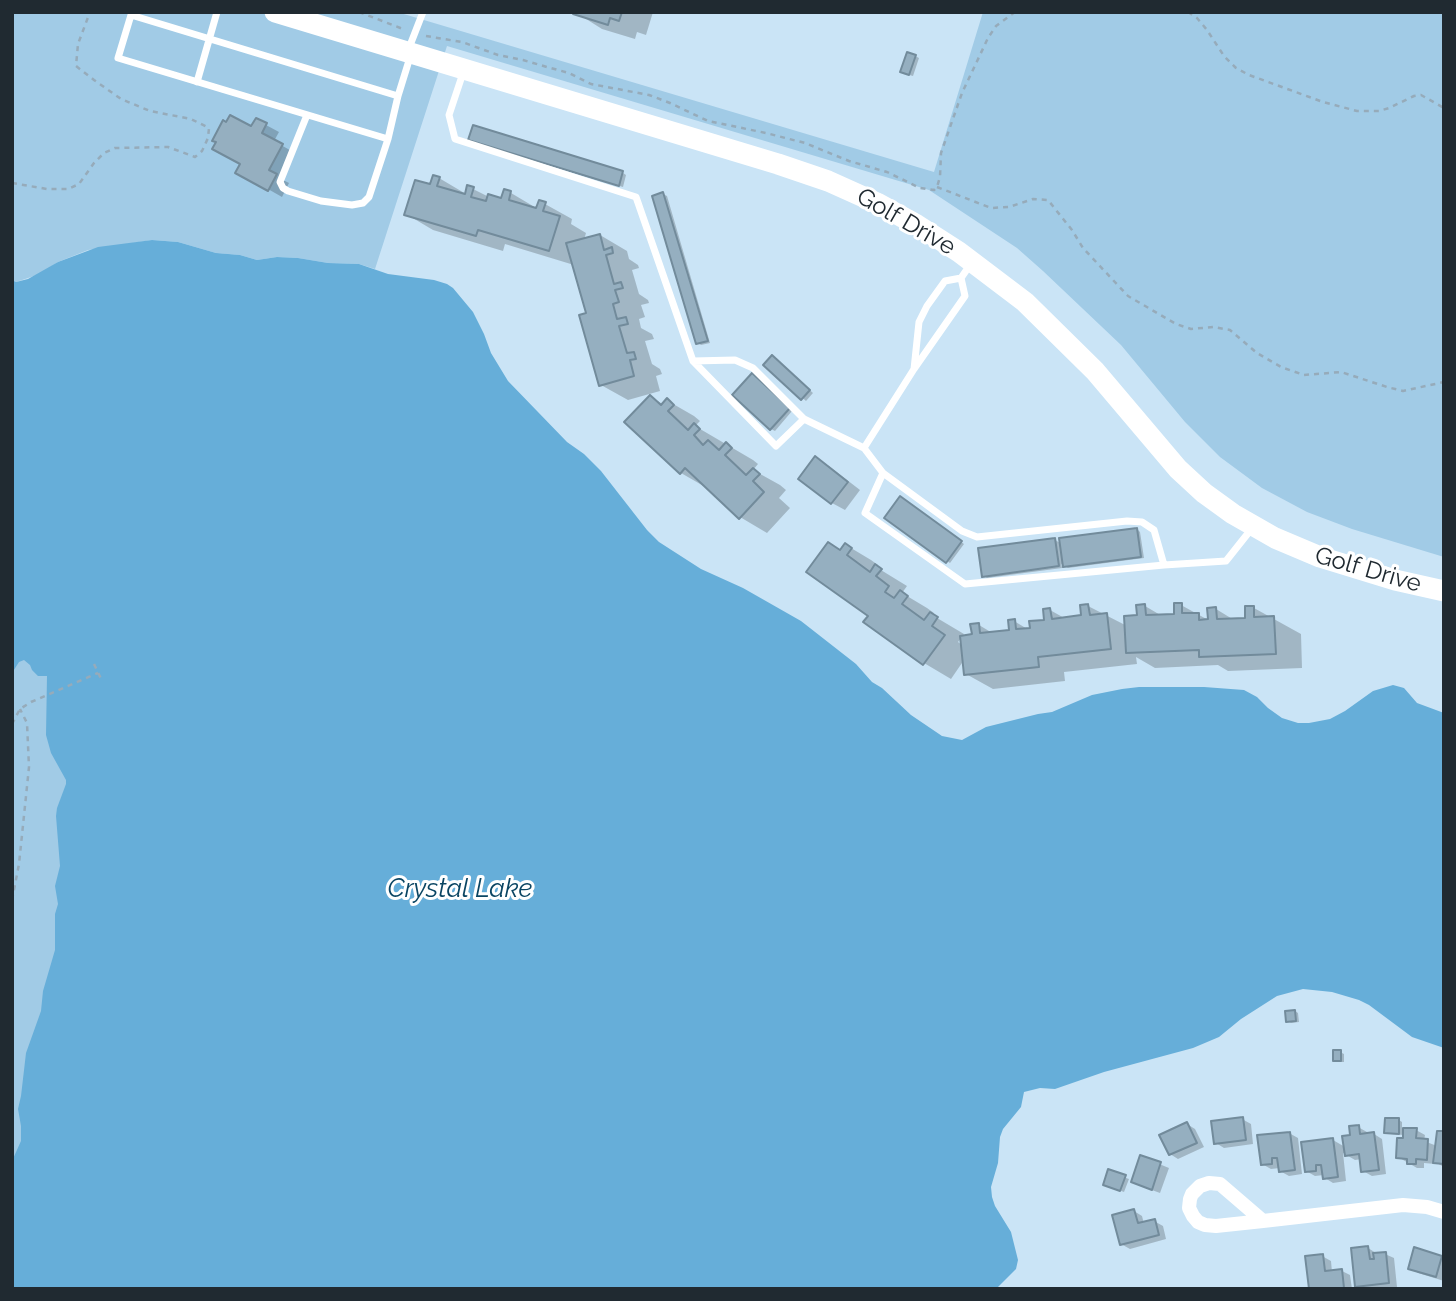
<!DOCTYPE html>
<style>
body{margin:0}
#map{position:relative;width:1456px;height:1301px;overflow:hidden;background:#cae4f6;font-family:Raleway,sans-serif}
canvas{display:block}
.frame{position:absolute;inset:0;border:14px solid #202a31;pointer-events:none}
</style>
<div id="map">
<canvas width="1456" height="1301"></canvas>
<div class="frame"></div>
</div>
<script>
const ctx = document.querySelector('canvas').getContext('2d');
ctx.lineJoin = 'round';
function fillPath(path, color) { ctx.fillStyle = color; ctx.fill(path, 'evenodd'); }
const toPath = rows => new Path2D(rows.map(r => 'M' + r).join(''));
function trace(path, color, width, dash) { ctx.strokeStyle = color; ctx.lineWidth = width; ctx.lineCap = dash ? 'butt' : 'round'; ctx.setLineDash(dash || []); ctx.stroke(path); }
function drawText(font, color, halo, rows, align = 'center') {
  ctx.font = font + ' Raleway,sans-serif'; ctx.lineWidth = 6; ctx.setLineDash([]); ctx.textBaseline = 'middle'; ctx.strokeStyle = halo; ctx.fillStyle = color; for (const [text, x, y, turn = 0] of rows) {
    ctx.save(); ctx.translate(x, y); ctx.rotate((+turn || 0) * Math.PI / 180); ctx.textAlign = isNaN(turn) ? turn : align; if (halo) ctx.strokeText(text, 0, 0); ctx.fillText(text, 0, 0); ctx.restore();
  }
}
fillPath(toPath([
 [12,12,397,12,934,172,983,12,1444,12,1444,557,1352,529,1307,512,1262,488,1220,457,1185,422,1121,345,1043,271,1017,248,929,190,447,46,375,269,359,264,328,263,298,258,277,257,257,260,240,255,216,253,178,242,152,240,88,250,58,262,40,274,16,282,12,280],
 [26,644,55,668,73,802,70,862,12,1289,12,664]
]), '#a1cbe6');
fillPath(toPath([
 [152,240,178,242,216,253,240,255,257,260,277,257,298,258,328,263,359,264,388,274,434,280,447,284,453,288,473,312,484,334,491,353,508,381,567,442,584,454,601,471,647,530,659,542,701,569,743,588,801,621,856,664,872,682,882,688,911,715,942,736,962,740,986,727,1038,714,1052,712,1092,695,1122,689,1139,687,1204,687,1244,690,1257,697,1268,708,1282,718,1298,723,1309,723,1330,719,1345,711,1373,691,1393,685,1404,688,1417,703,1444,713,1444,1048,1412,1037,1369,1005,1359,1000,1332,992,1303,989,1277,996,1241,1019,1219,1037,1193,1048,1104,1072,1055,1089,1040,1088,1024,1092,1021,1107,1003,1129,1000,1137,998,1163,991,1187,992,1197,995,1206,1011,1232,1018,1260,1016,1269,996,1289,12,1289,12,1161,21,1141,21,1126,18,1109,21,1096,26,1053,41,1011,43,991,55,950,55,914,58,904,55,886,60,866,56,816,57,808,66,784,66,780,51,753,46,735,47,676,38,676,32,670,30,665,24,660,19,662,12,673,12,280,16,282,28,279,58,262,98,247]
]), '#66aed9');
fillPath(toPath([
 [575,12,653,12,646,35,637,32,635,39,602,29],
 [915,56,919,58,913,76,906,74],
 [266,125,279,132,274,141,295,153,281,179,289,183,282,197,238,172,252,128],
 [474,127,623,173,626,175,623,187,473,142],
 [439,178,466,194,469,187,489,197,502,200,505,191,511,193,538,209,545,204,572,219,571,224,586,233,584,240,600,235,627,251,629,259,638,265,639,268,632,270,639,294,648,300,649,303,641,305,645,317,639,319,641,328,652,334,654,339,645,341,652,364,660,369,662,374,656,376,660,391,628,400,601,385,588,314,574,265,505,244,503,251,433,230,406,214],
 [663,194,667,196,710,343,701,345,698,343],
 [776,360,813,393,806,401,766,365],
 [752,376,792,411,775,431,771,429],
 [651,397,664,405,668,401,694,416,700,421,695,426,753,460,758,464,753,470,780,485,786,490,779,498,790,508,767,533,740,517,707,488,681,473],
 [816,459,829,466,860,490,845,510,832,503],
 [904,500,964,544,950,563,947,561],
 [1137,529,1140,532,1144,558,1068,568,1061,564,1062,568,987,578,983,575,1055,540,1062,544],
 [846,545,871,560,878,565,876,567,907,586,902,593,927,608,934,613,932,615,964,634,958,642,963,646,973,636,979,625,994,634,1011,632,1014,621,1029,630,1046,621,1050,610,1066,619,1083,617,1088,606,1127,626,1139,617,1145,606,1162,616,1176,615,1181,605,1210,621,1216,609,1234,620,1247,619,1254,608,1301,634,1302,668,1228,671,1218,665,1155,668,1136,657,1137,664,1064,672,1065,681,993,689,966,674,964,660,951,679,924,663,870,615,841,552],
 [1295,1011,1298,1013,1299,1022,1291,1023,1288,1021],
 [1340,1052,1344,1054,1344,1062,1338,1062,1334,1060],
 [1242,1119,1251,1124,1253,1144,1224,1148,1216,1143],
 [1399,1120,1402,1122,1402,1129,1416,1130,1425,1135,1424,1141,1437,1146,1444,1133,1444,1167,1435,1162,1435,1164,1424,1163,1424,1168,1417,1168,1398,1157,1404,1135,1390,1134,1386,1132],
 [1187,1124,1195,1129,1204,1147,1178,1159,1170,1154],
 [1358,1127,1367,1132,1367,1135,1374,1134,1382,1139,1386,1174,1372,1176,1363,1171,1362,1159,1355,1160,1343,1153,1346,1181,1333,1183,1325,1178,1324,1175,1315,1176,1306,1171,1333,1140,1345,1147],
 [1289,1133,1298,1138,1302,1174,1289,1176,1280,1171,1280,1168,1271,1169,1262,1164],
 [1142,1157,1169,1168,1160,1193,1141,1186,1133,1182],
 [1109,1172,1129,1179,1124,1192,1108,1186],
 [1134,1211,1142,1216,1144,1224,1154,1221,1163,1226,1166,1239,1130,1249,1121,1244],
 [1368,1248,1376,1253,1376,1255,1385,1254,1394,1258,1397,1287,1362,1289,1357,1286],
 [1415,1250,1444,1259,1444,1281,1418,1273,1410,1268],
 [1322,1256,1331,1261,1332,1272,1342,1271,1350,1275,1352,1289,1311,1289]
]), '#0003');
const building = toPath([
 [573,12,622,12,619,21,610,18,608,25,573,14,573,12],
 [907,52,916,55,909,75,900,72,907,52],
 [230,115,251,126,256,118,267,123,262,133,283,144,269,170,277,174,268,191,235,173,240,164,212,149,216,142,212,141,223,120,226,122,230,115],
 [473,125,623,171,619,186,468,140,473,125],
 [433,175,440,177,437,186,465,194,467,185,474,187,471,197,486,201,488,194,501,198,504,189,511,191,509,200,536,208,539,200,546,202,543,211,560,216,549,251,478,230,476,236,404,215,415,180,430,184,433,175],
 [663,192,708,341,696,344,652,196,663,192],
 [600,234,604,250,612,247,613,253,606,255,614,284,621,282,623,288,615,290,619,302,613,304,617,319,626,317,628,324,619,326,627,353,634,352,636,359,630,360,634,376,599,386,579,315,586,313,566,243,600,234],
 [772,355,810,390,801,400,763,365,772,355],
 [752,373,790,408,770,430,732,395,752,373],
 [650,395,661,405,667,398,674,405,668,411,688,430,694,423,700,429,694,435,703,445,708,440,719,450,726,442,732,448,725,455,746,475,753,468,760,474,753,481,764,492,739,519,685,468,680,474,624,422,650,395],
 [815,456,848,482,831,504,798,479,815,456],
 [900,496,962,541,946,563,884,518,900,496],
 [1137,528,1141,557,1063,567,1059,538,1137,528],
 [1055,538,1059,566,982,577,978,548,1055,538],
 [828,542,840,550,845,543,852,548,847,555,870,572,875,564,882,569,876,576,889,586,885,592,894,598,900,590,908,596,902,604,924,620,930,612,938,617,932,626,945,635,923,665,863,622,868,616,806,572,828,542],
 [1174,603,1182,603,1182,613,1199,613,1199,620,1208,619,1207,608,1216,607,1217,619,1245,618,1245,606,1254,606,1254,617,1274,616,1276,654,1199,657,1199,650,1126,653,1124,616,1137,615,1136,605,1145,604,1146,615,1174,614,1174,603],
 [1088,604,1090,615,1107,613,1111,649,1038,657,1039,667,964,675,960,636,972,634,970,624,979,623,980,633,1009,630,1008,620,1015,619,1016,629,1030,628,1029,621,1044,620,1043,609,1050,608,1052,619,1081,615,1080,605,1088,604],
 [1295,1010,1296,1021,1286,1022,1285,1011,1295,1010],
 [1333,1050,1341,1050,1341,1061,1333,1061,1333,1050],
 [1243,1117,1246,1140,1214,1144,1211,1121,1243,1117],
 [1385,1118,1399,1118,1399,1134,1384,1133,1385,1118],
 [1187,1122,1197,1143,1169,1155,1159,1135,1187,1122],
 [1359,1125,1360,1134,1374,1132,1379,1170,1361,1172,1359,1154,1345,1156,1342,1136,1350,1135,1349,1126,1359,1125],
 [1403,1128,1417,1128,1416,1138,1428,1139,1427,1160,1416,1159,1416,1164,1407,1164,1407,1159,1396,1158,1397,1138,1403,1138,1403,1128],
 [1437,1131,1444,1131,1444,1164,1433,1163,1437,1131],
 [1290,1132,1295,1170,1279,1172,1277,1158,1272,1158,1272,1164,1261,1165,1257,1135,1290,1132],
 [1333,1138,1338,1177,1323,1179,1321,1165,1316,1165,1316,1171,1305,1172,1301,1142,1333,1138],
 [1140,1155,1161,1162,1152,1190,1131,1182,1140,1155],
 [1108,1169,1126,1175,1120,1191,1103,1185,1108,1169],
 [1134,1209,1138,1223,1155,1219,1159,1235,1120,1245,1112,1215,1134,1209],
 [1368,1246,1370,1259,1374,1259,1373,1253,1386,1252,1389,1283,1355,1287,1351,1248,1368,1246],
 [1414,1247,1442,1256,1436,1277,1408,1269,1414,1247],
 [1323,1254,1325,1271,1342,1269,1344,1288,1309,1289,1305,1256,1323,1254]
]);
fillPath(building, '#95afc0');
trace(building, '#728b9b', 2);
trace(toPath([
 [359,12,403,29],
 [1188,12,1197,18,1207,30,1224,56,1236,68,1249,75,1323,102,1357,111,1379,111,1389,108,1414,96,1421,95,1444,108],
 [426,36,462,42,498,55,523,60,547,67,569,73,591,84,649,95,670,103,708,121,766,133,805,143,849,161,887,172,920,188,934,190,937,187,940,177,941,153,962,93,988,38,996,26,1015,12],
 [12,183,47,189,68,189,79,184,94,163,104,153,115,148,168,147,195,157,202,151,208,138,209,128,191,119,150,111,121,99,94,80,76,66,78,44,90,12],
 [937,187,991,208,1009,207,1033,199,1048,200,1072,230,1083,248,1128,296,1176,324,1191,329,1213,327,1230,330,1257,353,1281,367,1304,375,1341,372,1387,387,1403,391,1444,382],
 [94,664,102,681],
 [12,724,20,709,31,702,98,673],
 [12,900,19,864,29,767,27,723,20,709]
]), '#96abba', 2.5, [5, 5]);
trace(toPath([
 [409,48,423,12],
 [463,73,449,115,455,139,636,197,693,361,776,446,804,419,864,448,883,473,865,513,965,584,1164,565,1226,561,1253,527],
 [197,82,217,12],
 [307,115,280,182,283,188,288,191,321,201,352,205,363,203,369,197,388,139,398,96,411,54],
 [388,139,118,58,131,15,398,96],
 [961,278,965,296,914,369,919,322,927,306,945,281,961,278,970,265],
 [693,361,735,360,753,368,804,419],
 [864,448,914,369],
 [883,473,962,531,977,537,1127,521,1142,522,1154,530,1164,565]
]), '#fff', 7);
trace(toPath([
 [1263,1221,1220,1184,1209,1183,1200,1186,1192,1194,1190,1199,1189,1208,1193,1216,1198,1222,1205,1225,1216,1226,1263,1221,1403,1205,1427,1207,1444,1212]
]), '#fff', 14);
trace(toPath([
 [275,12,778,164,828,181,877,203,917,225,959,252,1025,302,1095,371,1178,469,1204,493,1233,514,1275,538,1320,557,1395,580,1444,591]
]), '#fff', 21);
drawText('24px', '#202a31', '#fff', [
 ["Golf Drive",906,222,30],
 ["Golf Drive",1368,570,16]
]);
drawText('italic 26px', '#0a4563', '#fff', [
 ["Crystal Lake",460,889]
]);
</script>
